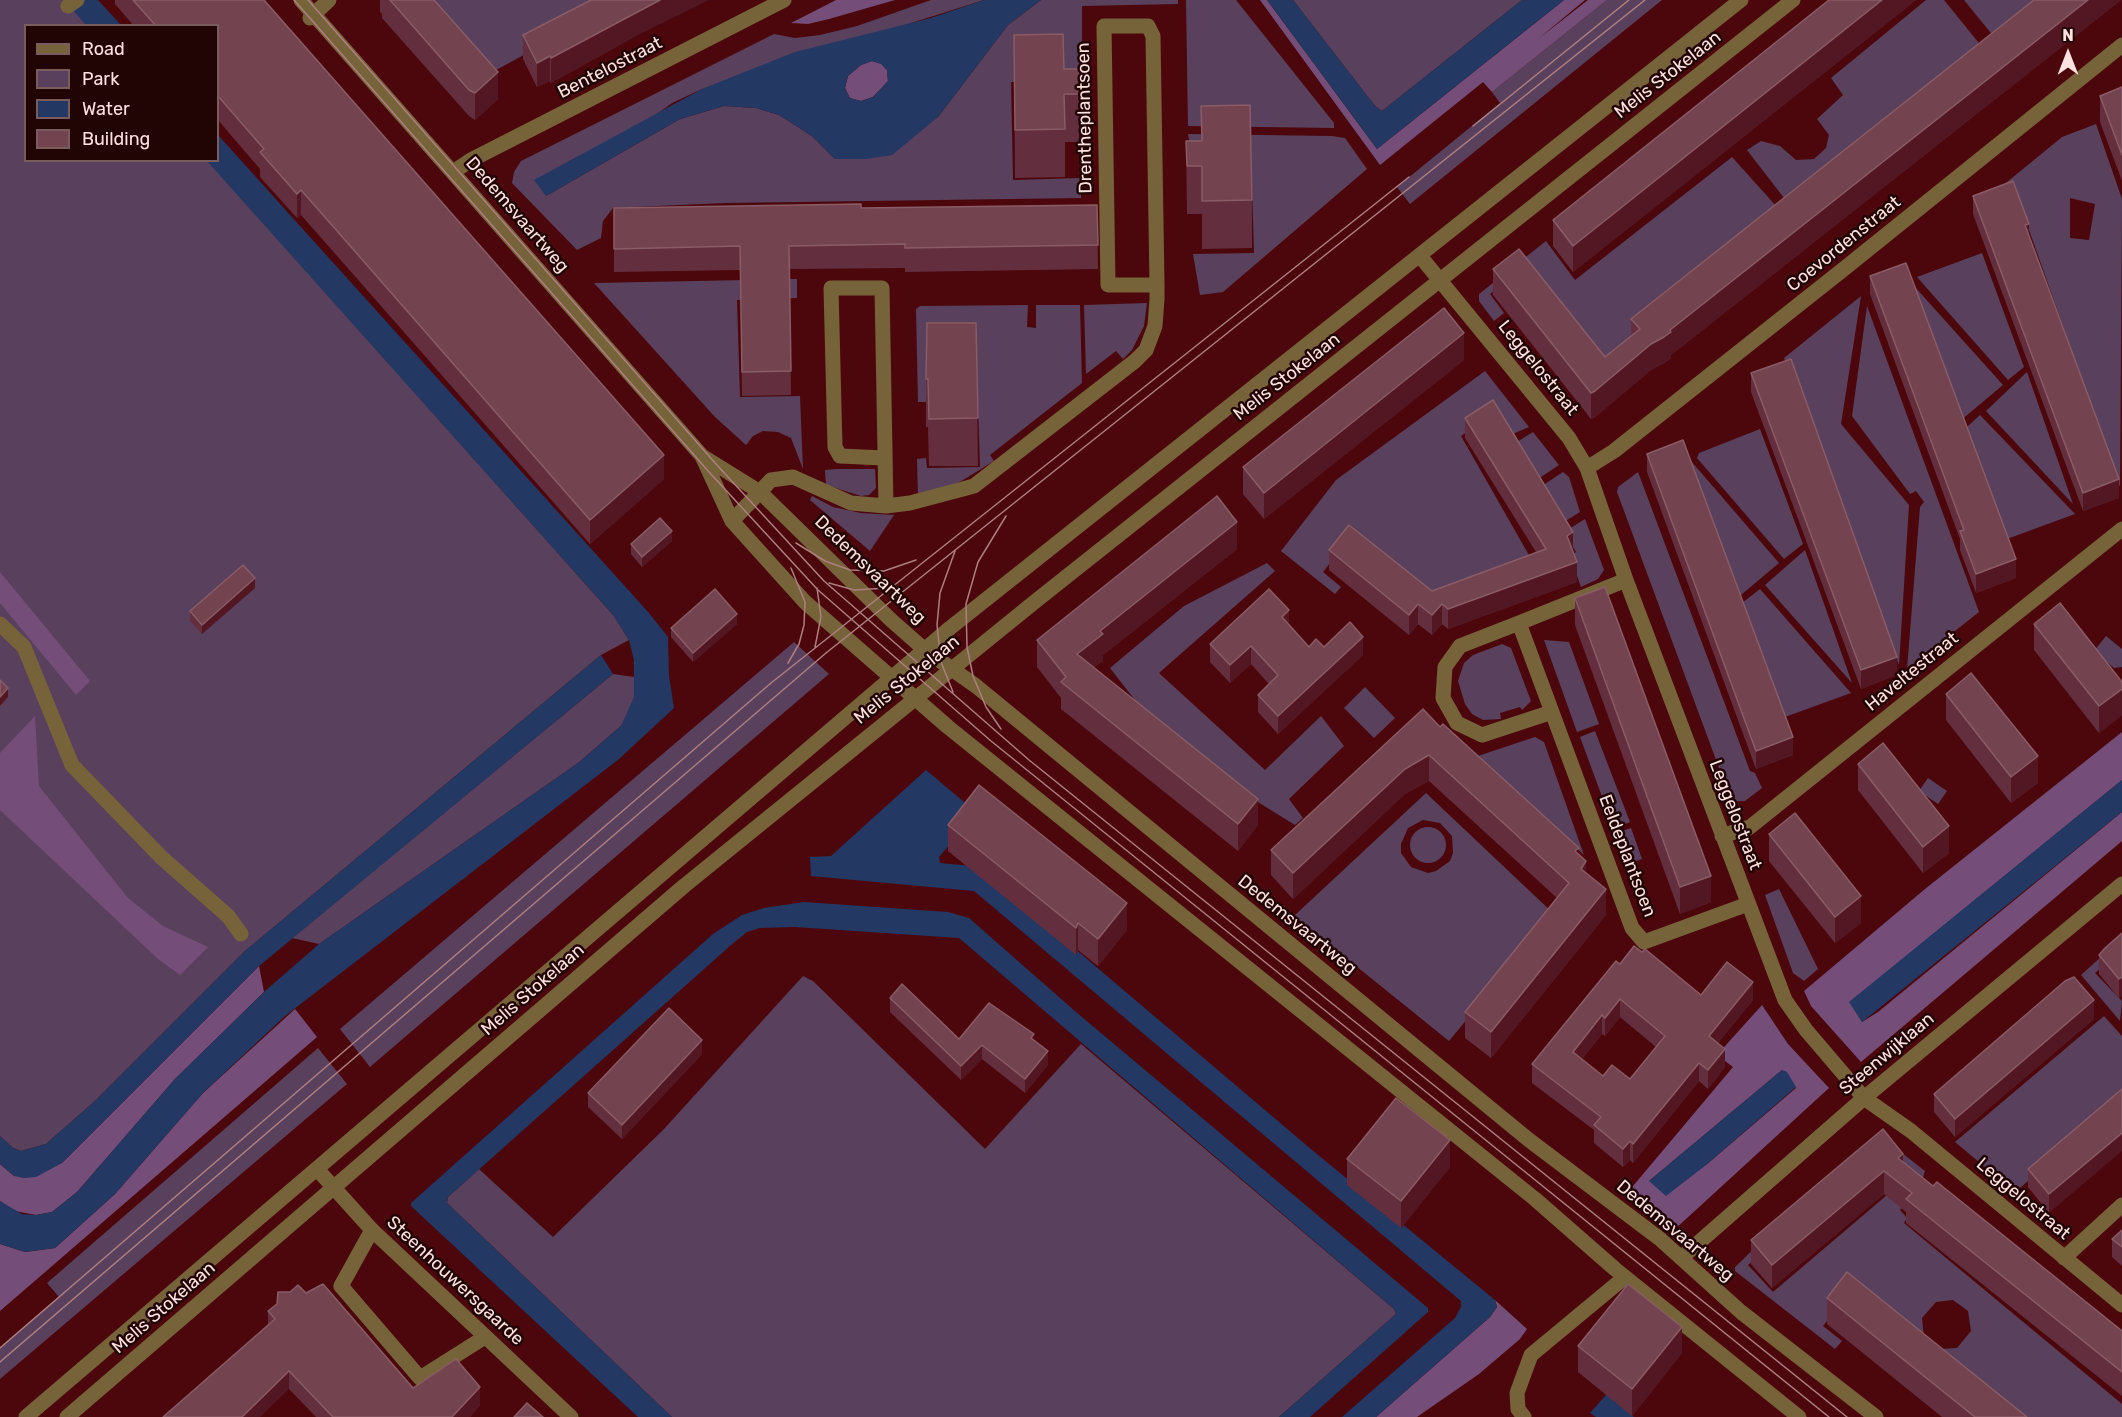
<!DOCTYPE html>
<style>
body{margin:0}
#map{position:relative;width:2122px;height:1417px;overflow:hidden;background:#4c070d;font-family:Rubik,sans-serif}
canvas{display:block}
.legend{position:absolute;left:24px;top:24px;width:195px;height:138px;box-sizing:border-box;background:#210505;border:2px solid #795d5d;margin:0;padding:8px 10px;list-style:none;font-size:18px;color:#fde2e0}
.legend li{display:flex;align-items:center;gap:12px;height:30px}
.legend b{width:30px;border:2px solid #795d5d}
.north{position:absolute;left:2038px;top:24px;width:60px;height:60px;-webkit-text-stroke:4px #210505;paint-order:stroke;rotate:0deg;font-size:16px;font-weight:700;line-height:24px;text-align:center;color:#fde2e0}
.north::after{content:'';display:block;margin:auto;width:21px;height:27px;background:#fde2e0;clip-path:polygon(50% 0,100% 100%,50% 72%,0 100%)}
</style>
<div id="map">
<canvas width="2122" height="1417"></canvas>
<ul class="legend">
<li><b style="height:8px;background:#77633a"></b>Road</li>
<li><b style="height:16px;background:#59405c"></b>Park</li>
<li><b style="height:16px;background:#233863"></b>Water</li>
<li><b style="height:16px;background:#734350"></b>Building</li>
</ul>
<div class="north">N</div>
</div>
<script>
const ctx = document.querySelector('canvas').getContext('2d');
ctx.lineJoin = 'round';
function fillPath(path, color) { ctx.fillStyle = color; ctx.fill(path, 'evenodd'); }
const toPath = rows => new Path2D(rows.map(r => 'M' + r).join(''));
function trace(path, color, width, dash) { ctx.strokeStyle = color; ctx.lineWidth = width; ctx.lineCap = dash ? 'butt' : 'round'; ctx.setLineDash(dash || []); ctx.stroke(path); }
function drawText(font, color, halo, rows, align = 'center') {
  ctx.font = font + ' Rubik,sans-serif'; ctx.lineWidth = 5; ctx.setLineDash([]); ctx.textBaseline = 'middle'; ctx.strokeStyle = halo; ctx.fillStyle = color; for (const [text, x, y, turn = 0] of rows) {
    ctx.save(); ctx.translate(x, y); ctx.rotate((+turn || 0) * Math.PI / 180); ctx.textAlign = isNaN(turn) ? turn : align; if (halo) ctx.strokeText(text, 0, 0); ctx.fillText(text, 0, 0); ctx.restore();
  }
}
fillPath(toPath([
 [0,0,65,0,87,25,26,26,26,160,208,161,614,616,629,640,601,655,245,951,95,1101,46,1144,21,1151,13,1148,0,1136],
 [419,0,616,0,619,3,487,75],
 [931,0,984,0,702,89,672,103,546,196,680,119,724,106,756,108,779,115,812,136,835,159,938,117,1008,25,1041,0,1178,0,1178,4,1082,6,1082,80,1011,82,1013,180,1081,178,1081,198,725,203,613,208,603,221,601,238,577,250,512,183,514,172,521,161,774,34,795,38,820,35,857,26],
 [1186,0,1236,0,1334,123,1334,128,1188,126],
 [1293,0,1522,0,1382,111,1375,106],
 [1607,0,1662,0,1410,204,1397,187,1500,103,1492,92],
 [1926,0,1944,0,1987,53,1794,211,1747,150,1761,141,1780,146,1796,160,1814,159,1826,148,1829,135,1817,119,1843,95,1831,78],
 [1964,0,2054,0,1999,43],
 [2096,124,2122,199,2120,487,2017,196,1979,205,2062,137],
 [2070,198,2095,204,2089,240,2070,238],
 [1188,134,1332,136,1345,138,1367,169,1223,292,1200,295,1193,254,1254,253,1251,151,1191,151],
 [1732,157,1786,217,1600,366,1521,270,1490,294,1504,313,1494,321,1479,301,1479,294,1546,241,1575,280],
 [1982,253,2024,367,2008,380,1917,277],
 [797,279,797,298,737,300,740,397,800,396,803,469,791,438,778,432,763,431,753,436,746,445,715,417,594,283],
 [1914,286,2003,385,1960,421],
 [1861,296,1841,424,1909,505,1899,665,1795,375,1790,372,1784,358],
 [1147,303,1144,326,1132,350,1123,359,1116,351,1086,374,1084,305],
 [1028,305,1027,327,1036,328,1036,305,1080,305,1082,383,990,455,994,461,963,480,939,492,918,496,917,459,926,458,927,468,980,467,977,370,926,370,926,402,918,402,916,309,920,306],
 [1867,306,1979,612,1907,669,1920,507,1924,502,1916,491,1910,494,1852,416],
 [1485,371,1529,427,1508,436,1493,415,1461,436,1534,564,1432,605,1348,540,1323,572,1341,587,1335,594,1281,551,1336,480],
 [2027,372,2073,504,1986,411],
 [1980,415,2075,514,2007,539,1967,427],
 [1760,429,1803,544,1784,559,1697,458,1699,453],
 [1533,432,1559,465,1535,481,1512,445],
 [1691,461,1779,563,1735,600,1689,465],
 [837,469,875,469,876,488,869,495,861,496,826,485,825,470],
 [1563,472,1569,477,1580,512,1559,525,1539,488],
 [1638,472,1750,771,1755,773,1762,788,1745,801,1736,801,1729,795,1617,492,1618,487],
 [812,496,833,507,861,513,894,515,870,551,810,500],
 [1585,519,1604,570,1598,579,1581,587,1570,557,1576,552,1564,532],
 [1805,550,1852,683,1765,585],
 [1267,563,1275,571,1159,673,1265,770,1321,716,1344,746,1289,799,1303,818,1295,825,1240,791,1156,727,1110,668,1184,606],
 [1760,589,1851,693,1785,717,1742,603],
 [2106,636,2122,649,2122,667,2114,668,2094,651],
 [1544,640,1569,642,1599,724,1577,732],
 [794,642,829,674,370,1067,340,1029],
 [1502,644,1511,648,1531,701,1522,710,1520,707,1500,713,1501,719,1483,720,1472,714,1465,704,1458,681,1464,663,1473,655],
 [613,674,634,677,634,697,629,714,621,726,578,763,319,944,292,938],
 [1365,687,1395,718,1374,738,1344,708],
 [1595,731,1630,822,1614,829,1580,737],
 [1535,737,1544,742,1584,855,1478,756],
 [1928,778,1947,791,1938,804,1919,791],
 [1426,793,1554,914,1449,1041,1294,916],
 [1423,820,1440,823,1452,836,1453,853,1450,861,1436,871,1428,873,1411,867,1401,853,1401,844,1408,828],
 '1410 845a18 18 0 1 1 36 0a18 18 0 1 1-36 0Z',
 [1631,828,1642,859,1627,864,1616,833],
 [1779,889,1818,969,1804,981,1793,973,1765,895],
 [2122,938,2122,950,2095,973,2122,1001,2120,1021,2081,975],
 [803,976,813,981,985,1149,1081,1044,1394,1309,1396,1314,1279,1417,672,1417,447,1203,448,1197,479,1169,553,1237,664,1129],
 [2104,1016,2122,1036,2122,1102,2015,1192,1955,1142],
 [318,1048,347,1084,0,1379,0,1348,59,1297,47,1283],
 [1888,1142,1925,1171,1921,1183,1900,1210,1907,1218,1904,1223,2122,1404,2122,1417,1998,1417,1848,1295,1823,1326,1842,1341,1835,1349,1735,1271,1735,1267,1758,1245,1763,1252,1748,1265,1773,1292,1907,1178],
 [1953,1300,1968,1311,1971,1331,1957,1348,1940,1349,1924,1338,1922,1318,1936,1302]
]), '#59405c');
fillPath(toPath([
 [836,0,895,0,829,19,808,24,791,23],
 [1260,0,1267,0,1377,149,1564,0,1585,0,1538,39,1588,0,1607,0,1492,92,1483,82,1380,165],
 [872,61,882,64,887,70,888,81,873,97,861,101,850,98,845,88,848,76,861,65],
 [0,572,90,681,76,695,0,603],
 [35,716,39,786,128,898,163,926,208,947,180,975,158,959,0,810,0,753],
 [2122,732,2122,780,1850,1002,1862,1022,1878,1012,2122,812,2122,841,1861,1062,1811,1006,1804,991,1925,889],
 [259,966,264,992,175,1079,77,1192,52,1212,36,1215,15,1211,0,1201,0,1164,14,1176,62,1163],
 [1762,1005,1788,1044,1829,1088,1674,1230,1628,1192,1733,1067,1717,1055],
 [1782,1070,1796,1088,1706,1165,1649,1181],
 [295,1009,317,1037,0,1311,0,1244,25,1252,55,1248,115,1194,203,1093],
 [1495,1300,1527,1329,1520,1339,1479,1374,1417,1417,1376,1417,1490,1317,1497,1307]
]), '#744e78');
fillPath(toPath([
 [64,0,98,0,121,25,86,25],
 [984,0,1041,0,1008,25,938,117,892,155,866,159,835,159,812,136,779,115,756,108,724,106,680,119,546,196,534,180,702,89,795,52,931,18],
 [872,61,881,64,887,70,888,81,873,97,861,101,850,98,845,88,848,76,861,65],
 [1267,0,1293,0,1375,106,1382,111,1522,0,1564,0,1377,149],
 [218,135,649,613,668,637,669,676,674,708,619,759,285,1016,203,1093,115,1194,55,1248,25,1252,0,1244,0,1201,22,1214,36,1215,52,1212,77,1192,175,1079,264,992,319,944,578,763,621,726,634,697,634,660,629,640,614,616,207,161,218,160],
 [601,655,613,674,259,966,62,1163,36,1177,24,1178,14,1176,0,1164,0,1136,13,1148,21,1151,46,1144,95,1101,245,951],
 [926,770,977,813,939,857,940,863,972,866,995,881,1312,1150,1495,1300,1497,1307,1490,1317,1376,1417,1342,1417,1455,1318,1461,1307,1461,1301,974,891,811,876,810,857,831,856],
 [2122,780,2122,812,1862,1022,1849,1002],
 [804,902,948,912,969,918,1076,1012,1428,1308,1428,1312,1310,1417,1279,1417,1396,1314,1394,1309,959,938,795,927,760,928,747,932,731,945,448,1197,447,1203,672,1417,638,1417,411,1206,411,1203,713,934,742,915,764,908],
 [1782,1070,1787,1072,1796,1087,1706,1165,1666,1196,1649,1181],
 [1607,1394,1634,1417,1596,1417,1590,1413]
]), '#233863');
trace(toPath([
 [301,0,702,456,732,521,805,602,948,727,1535,1199,1615,1269,1799,1417],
 [68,6,77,0],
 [310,18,329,0],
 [453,172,471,160,784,0],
 [1420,256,1569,438,1587,468,1626,580,1785,1000,1806,1030,1864,1098,1911,1131,2122,1305],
 [702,456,760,492,891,620,925,650,976,686,1529,1140,1660,1239,1741,1312,1876,1417],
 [884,458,840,456,835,447,831,288,882,288,886,506],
 [1587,468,1614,451,1845,268,2122,45],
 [732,521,771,480,793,477,851,503,886,506,910,503,974,486,1135,361,1146,350,1155,326,1157,299,1157,285,1153,36,1148,26,1104,26,1108,285,1157,285],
 [1626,580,1519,623,1632,928,1644,942,1748,904],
 [1519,623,1460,646,1445,667,1443,698,1457,723,1482,735,1552,712],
 [0,624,24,647,72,765,161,857,228,916,241,934],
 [1722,836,1750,827,2122,529],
 [317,1169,372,1230,571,1417],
 [372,1230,341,1286,420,1378,485,1337],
 [1681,1258,1864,1098,2122,884],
 [2064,1258,2122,1205],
 [26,1417,950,628,1741,0],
 [67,1417,684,886,1037,600,1793,0],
 [1524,1417,1518,1409,1517,1393,1531,1355,1625,1277]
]), '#77633a', 15);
trace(toPath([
 [294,0,709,472,818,590,991,741,1829,1417],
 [308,0,716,464,824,581,1029,760,1847,1417],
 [1473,126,1629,0],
 [796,543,825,561,850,570,884,571,916,560],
 [829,583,854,590,888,588],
 [815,647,821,617,817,588],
 [788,663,799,644,804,625,805,602,791,568],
 [953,692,941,662,937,625,940,593,955,551],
 [1001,729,986,707,973,676,967,647,966,604,978,562,1006,516],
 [0,1348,771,683,1409,177],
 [0,1362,826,653,1645,0]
]), '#ad7f81', 1.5);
fillPath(toPath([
 [115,0,264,0,664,479,590,544,338,257,301,215,297,218,260,177,260,169,218,120,218,26,134,26,115,4],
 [380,0,434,0,498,99,475,120,469,116,382,18,382,14,380,12],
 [1829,0,1916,0,1573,272,1553,246,1553,220],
 [2034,0,2121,0,1671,355,1671,358,1664,363,1651,370,1595,417,1591,419,1493,295,1493,269,1605,357,1631,336,1631,319],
 [523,35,632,38,551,83,550,81,537,87,523,59],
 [1014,35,1064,69,1079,69,1079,142,1065,142,1065,177,1015,178],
 [2122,87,2122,181,2100,122,2100,96],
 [1201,106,1252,200,1252,248,1202,249,1202,214,1187,214,1186,141,1201,141],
 [1973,196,2029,235,2119,498,2083,511,1973,214],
 [1097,205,1098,269,905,272,905,268,789,269,791,395,742,396,740,270,614,272,614,208,861,208],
 [1870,276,2016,578,1976,593,1960,550,1960,539,1870,294],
 [976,323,978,466,929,466,928,427,926,427,926,379],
 [1464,360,1264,519,1243,494,1243,467],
 [1751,373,1897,675,1861,689,1751,392],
 [1465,418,1573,551,1577,582,1448,629,1442,624,1432,635,1418,624,1409,635,1329,570,1329,550,1432,591,1536,552,1465,438],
 [1647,454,1793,755,1756,769,1647,472],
 [672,541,642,567,631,554,631,544],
 [1237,549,1103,655,1103,661,1094,667,1258,825,1238,851,1061,709,1061,698,1037,667,1037,640],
 [255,588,202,634,190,621,190,611],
 [1575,598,1711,902,1680,914,1575,625],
 [737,624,693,662,671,637,671,628],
 [2034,624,2122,682,2122,715,2099,733,2034,650],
 [1289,626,1309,647,1324,647,1363,655,1278,734,1258,712,1258,695,1269,684,1251,664,1230,683,1210,662,1210,644],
 [1946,694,2038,783,2011,803,1946,720],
 [1440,727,1579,855,1586,873,1606,915,1491,1058,1465,1038,1465,1012,1557,898,1429,781,1405,794,1293,899,1271,875,1271,850],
 [1858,764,1949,853,1923,873,1858,790],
 [948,825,1127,930,1098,966,1078,950,1076,955,948,851],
 [1769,834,1861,923,1835,943,1769,861],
 [2122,933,2122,995,2119,998,2099,974,2099,955],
 [1642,952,1701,995,1753,1000,1718,1043,1725,1067,1708,1089,1699,1081,1633,1163,1630,1160,1623,1167,1594,1143,1594,1130,1532,1083,1532,1064,1620,964],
 [1620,1017,1656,1047,1630,1079,1603,1076,1582,1059,1602,1034,1605,1036],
 [890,998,959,1039,1034,1040,1048,1065,1025,1093,982,1059,961,1080,890,1012],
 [2094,1019,1955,1137,1934,1112,1934,1094],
 [702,1054,622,1139,588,1107,588,1093],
 [2122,1089,2049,1213,2028,1187,2028,1169],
 [1883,1129,1903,1163,2122,1331,2122,1396,1906,1223,1906,1212,1884,1194,1772,1288,1751,1264,1751,1240],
 [1347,1159,1450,1167,1401,1228,1347,1185],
 [2122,1230,2122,1266,2112,1257,2112,1239],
 [306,1293,413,1388,480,1405,470,1417,316,1417,289,1389,268,1326,268,1311],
 [1827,1298,2027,1417,1942,1417,1827,1324],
 [1578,1346,1682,1353,1632,1416,1578,1372]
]), '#632f3e');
fillPath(toPath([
 [660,0,709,0,632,38,551,83,551,58],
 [1882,0,1916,0,1573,272,1573,246],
 [2088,0,2121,0,1671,355,1671,358,1664,363,1651,370,1595,417,1591,419,1591,393,1651,344,1670,330],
 [550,56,550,81,537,87,537,63],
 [498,72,498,99,475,120,475,93],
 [301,190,301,215,297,218,297,194],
 [2029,224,2029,242,2025,225],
 [1464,333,1464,360,1264,519,1264,493],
 [664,455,664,479,590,544,590,520],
 [2119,479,2119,498,2083,511,2083,493],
 [1237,522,1237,549,1103,655,1103,661,1077,680,1077,654,1100,631],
 [672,531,672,541,642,567,642,557],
 [1573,532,1573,552,1567,536],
 [2016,559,2016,578,1976,593,1976,574],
 [1577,562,1577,582,1448,629,1448,609],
 [255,578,255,588,202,634,202,625],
 [1418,604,1418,624,1409,635,1409,615],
 [1442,604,1442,624,1432,635,1432,615],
 [1289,610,1289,628,1282,617],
 [737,614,737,624,693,662,693,653],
 [1363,637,1363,655,1278,734,1278,716],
 [1251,646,1251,664,1230,683,1230,665],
 [1897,657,1897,675,1861,689,1861,670],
 [8,688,8,697,0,706,0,697],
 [2122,689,2122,715,2099,733,2099,706],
 [1793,737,1793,755,1756,769,1756,751],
 [1429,755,1429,781,1405,794,1293,899,1293,873,1405,769],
 [2038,756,2038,783,2011,803,2011,777],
 [1258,799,1258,825,1238,851,1238,824],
 [1949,826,1949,853,1923,873,1923,847],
 [1586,861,1586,887,1581,869],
 [1711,876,1711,902,1680,914,1680,887],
 [1606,889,1606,915,1491,1058,1491,1032],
 [1861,896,1861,923,1835,943,1835,917],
 [1127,903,1127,930,1098,966,1098,939],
 [1078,923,1078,950,1076,955,1076,928],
 [2122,977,2122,995,2119,998,2119,979],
 [1753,982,1753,1000,1709,1054,1709,1036],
 [1620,999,1620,1017,1605,1036,1605,1018],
 [2094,1000,2094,1019,1955,1137,1955,1119],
 [1602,1015,1602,1034,1573,1070,1573,1052],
 [702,1040,702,1054,622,1139,622,1125],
 [982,1045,982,1059,961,1080,961,1066],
 [1725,1049,1725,1067,1708,1089,1708,1070],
 [1048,1051,1048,1065,1025,1093,1025,1079],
 [1699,1063,1699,1081,1633,1163,1633,1144],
 [2122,1133,2122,1151,2049,1213,2049,1194],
 [1450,1140,1450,1167,1401,1228,1401,1201],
 [1630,1141,1630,1160,1623,1167,1623,1149],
 [1903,1154,1903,1178,1898,1158],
 [1884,1171,1884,1194,1772,1288,1772,1265],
 [1682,1327,1682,1353,1632,1416,1632,1389],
 [289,1371,289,1389,260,1417,242,1417],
 [480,1387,480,1405,470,1417,452,1417]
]), '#531723');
const building = toPath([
 [133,0,264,0,664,455,590,520,338,232,301,190,297,194,260,152,264,149,218,96,218,26,156,26,133,0],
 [390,0,434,0,498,72,475,93,469,90,390,0],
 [591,0,660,0,551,58,550,56,537,63,523,35,591,0],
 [1829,0,1882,0,1573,246,1553,220,1829,0],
 [2034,0,2088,0,1670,330,1671,332,1664,337,1651,344,1595,391,1591,393,1493,269,1519,249,1605,357,1640,329,1631,319,2034,0],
 [1063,34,1064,69,1079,69,1079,94,1064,94,1065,129,1015,130,1014,35,1063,34],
 [2122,87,2122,155,2100,96,2122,87],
 [1250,105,1252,200,1202,201,1202,166,1187,166,1186,141,1202,141,1201,106,1250,105],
 [2013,181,2029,224,2025,225,2119,479,2083,493,1973,196,2013,181],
 [861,204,861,208,1097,205,1098,245,905,248,905,244,789,246,791,371,742,372,740,246,614,249,614,208,861,204],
 [1906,263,2016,559,1976,574,1960,531,1964,530,1870,276,1906,263],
 [1444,308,1464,333,1264,493,1243,467,1444,308],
 [927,323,976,323,978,418,929,419,928,379,926,379,927,323],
 [1791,359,1897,657,1861,670,1751,373,1791,359],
 [1493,400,1573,532,1567,536,1577,562,1448,609,1442,604,1432,615,1418,604,1409,615,1329,550,1349,525,1432,591,1546,549,1465,418,1493,400],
 [1683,440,1793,737,1756,751,1647,454,1683,440],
 [1217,496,1237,522,1100,631,1103,634,1077,654,1258,799,1238,824,1061,682,1066,677,1037,640,1217,496],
 [660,518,672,531,642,557,631,544,660,518],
 [243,565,255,578,202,625,190,611,243,565],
 [1605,587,1711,876,1680,887,1575,598,1605,587],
 [715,589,737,614,693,653,671,628,715,589],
 [1269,589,1289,610,1282,617,1309,647,1316,639,1324,647,1350,622,1363,637,1278,716,1258,695,1278,675,1251,646,1230,665,1210,644,1269,589],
 [2060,603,2122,682,2122,689,2099,706,2034,624,2060,603],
 [1971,673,2038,756,2011,777,1946,694,1971,673],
 [0,680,8,688,0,697,0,680],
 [1423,709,1440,727,1443,724,1579,848,1575,851,1586,861,1581,869,1606,889,1491,1032,1465,1012,1569,883,1429,755,1405,769,1293,873,1271,850,1423,709],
 [1883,743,1949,826,1923,847,1858,764,1883,743],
 [979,785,1127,903,1098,939,1078,923,1076,928,948,825,979,785],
 [1795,813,1861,896,1835,917,1769,834,1795,813],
 [2122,933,2122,977,2119,979,2099,955,2105,948,2122,933],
 [1634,946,1642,952,1645,949,1701,995,1727,962,1753,982,1709,1036,1725,1049,1708,1070,1699,1063,1633,1144,1630,1141,1623,1149,1594,1125,1601,1117,1532,1064,1616,961,1620,964,1634,946],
 [1620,999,1665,1036,1630,1079,1612,1065,1603,1076,1573,1052,1602,1015,1605,1018,1620,999],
 [2074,977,2094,1000,1955,1119,1934,1094,2065,981,2074,977],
 [902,984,959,1039,989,1003,1034,1034,1031,1038,1048,1051,1025,1079,982,1045,961,1066,890,998,902,984],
 [669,1008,702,1040,622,1125,588,1093,669,1008],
 [2122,1089,2122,1133,2049,1194,2028,1169,2122,1089],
 [1396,1098,1450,1140,1401,1201,1347,1159,1396,1098],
 [1883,1129,1903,1154,1898,1158,1933,1186,1937,1182,2122,1331,2122,1372,1906,1199,1912,1193,1884,1171,1772,1265,1751,1240,1883,1129],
 [2122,1230,2122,1247,2112,1239,2122,1230],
 [1847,1272,2027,1417,1975,1417,1827,1298,1847,1272],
 [323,1284,413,1388,456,1359,480,1387,452,1417,333,1417,289,1371,242,1417,163,1417,275,1319,268,1311,277,1304,278,1292,290,1292,298,1285,306,1293,323,1284],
 [1628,1284,1682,1327,1632,1389,1578,1346,1628,1284],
 [527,1403,543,1417,514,1417,527,1403]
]);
fillPath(building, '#734350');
trace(building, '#895c66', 1.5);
drawText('18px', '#fde2e0', '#210505', [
 ["Bentelostraat",610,68,-27],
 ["Melis Stokelaan",1668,75,-38],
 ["Drentheplantsoen",1085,118,-91],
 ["Dedemsvaartweg",517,215,49],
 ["Coevordenstraat",1844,244,-39],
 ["Leggelostraat",1538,368,51],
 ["Melis Stokelaan",1287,377,-38],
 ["Dedemsvaartweg",870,570,44],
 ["Haveltestraat",1912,672,-39],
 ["Melis Stokelaan",907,680,-39],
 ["Leggelostraat",1735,815,69],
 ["Eeldeplantsoen",1627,856,69],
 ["Dedemsvaartweg",1297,925,39],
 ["Melis Stokelaan",533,990,-41],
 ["Steenwijklaan",1887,1054,-40],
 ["Leggelostraat",2023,1199,40],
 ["Dedemsvaartweg",1675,1231,40],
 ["Steenhouwersgaarde",455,1281,43],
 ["Melis Stokelaan",164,1308,-41]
]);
</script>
